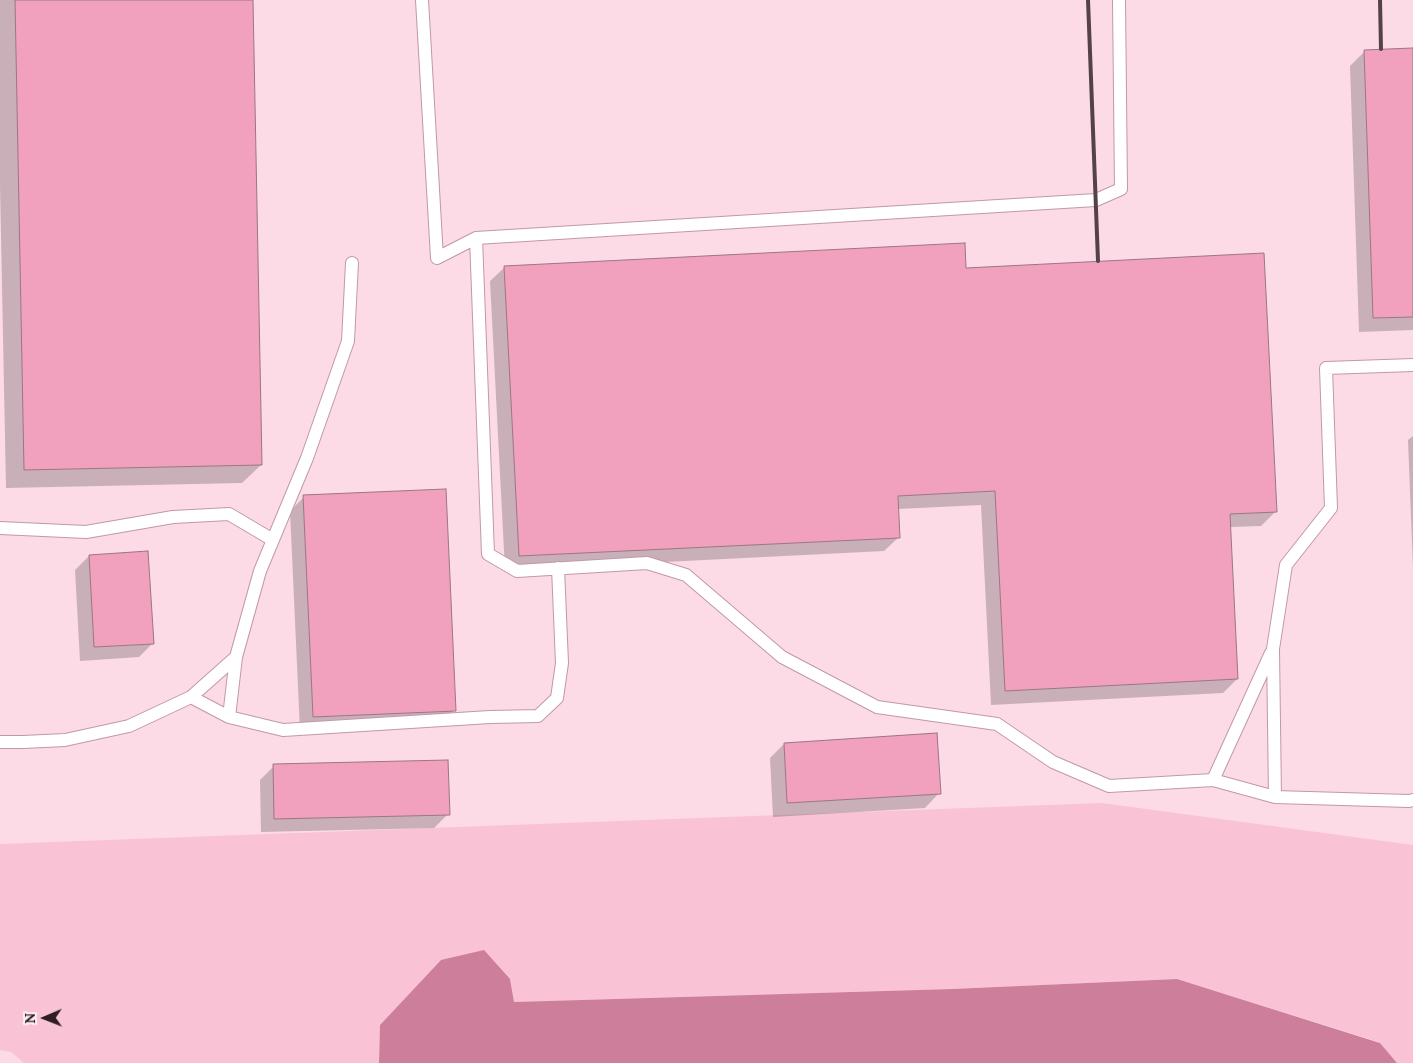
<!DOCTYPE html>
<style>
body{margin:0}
#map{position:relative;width:1413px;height:1063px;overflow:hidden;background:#fcdbe6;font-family:Lora,serif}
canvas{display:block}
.north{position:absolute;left:20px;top:993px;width:50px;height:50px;-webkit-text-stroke:4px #feedf3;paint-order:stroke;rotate:269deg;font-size:14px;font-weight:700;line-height:20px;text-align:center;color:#2d1e23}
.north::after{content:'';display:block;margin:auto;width:18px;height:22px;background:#2d1e23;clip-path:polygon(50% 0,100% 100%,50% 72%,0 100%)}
</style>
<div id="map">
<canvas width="1413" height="1063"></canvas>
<div class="north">N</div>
</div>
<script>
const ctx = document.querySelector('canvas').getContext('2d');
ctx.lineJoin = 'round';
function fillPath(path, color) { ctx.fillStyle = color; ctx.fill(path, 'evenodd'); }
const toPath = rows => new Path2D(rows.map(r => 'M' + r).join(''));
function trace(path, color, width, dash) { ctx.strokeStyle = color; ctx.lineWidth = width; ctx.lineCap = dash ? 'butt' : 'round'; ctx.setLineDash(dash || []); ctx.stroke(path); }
fillPath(toPath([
 [1102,803,1413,845,1413,1063,1397,1063,1379,1042,1177,979,952,989,514,1002,510,979,441,960,380,1025,379,1063,24,1063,11,1052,0,1050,0,844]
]), '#f9c3d5');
fillPath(toPath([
 [484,950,510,979,514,1002,952,989,1177,979,1380,1043,1397,1063,379,1063,380,1025,441,960]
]), '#cc7e9b');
fillPath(toPath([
 [0,0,252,0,261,465,242,483,6,488,0,185],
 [1413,49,1413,330,1359,332,1350,66,1364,52],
 [505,267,965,269,1276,511,1261,526,1230,527,1237,679,1223,693,991,705,981,505,898,509,899,537,884,551,505,570,490,281],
 [1413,436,1413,568,1408,440],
 [304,497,454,710,440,724,300,731,290,511],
 [89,556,153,643,139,657,80,661,75,570],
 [784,744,939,793,925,808,773,817,770,758],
 [274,766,448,814,434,828,261,832,260,780]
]), '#0003');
const building = toPath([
 [15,0,253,0,262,465,24,470,15,0],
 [1413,48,1413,317,1373,318,1364,50,1413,48],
 [965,243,966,268,1264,253,1277,512,1230,514,1238,679,1005,691,995,491,898,496,900,538,519,556,504,266,965,243],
 [446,489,456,711,313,717,303,495,446,489],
 [148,551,154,644,94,647,89,555,148,551],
 [937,733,941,794,787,803,784,743,937,733],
 [448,760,450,815,274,819,273,764,448,760]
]);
fillPath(building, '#f1a0be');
trace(building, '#9b7683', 1);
const service = toPath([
 [422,0,437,258,476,238,1096,200,1121,189,1119,0],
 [476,238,488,554,517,571,647,563,686,575,782,657,877,707,997,724,1053,762,1109,786,1213,780],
 [1413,365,1326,368,1331,508,1286,565,1273,649,1275,797,1409,801,1413,800],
 [0,528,86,532,173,517,229,514,273,540],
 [1271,653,1213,780,1275,797],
 [191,697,229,717,283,730,490,717,538,716,557,698,562,663,558,568],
 [229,717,236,657],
 [0,742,23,742,65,740,129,726,191,697,236,657,260,571,307,458,348,341,352,263]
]);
trace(service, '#c099a6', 14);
trace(service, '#fff', 12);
trace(toPath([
 [1088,0,1098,261],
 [1380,0,1381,49]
]), '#554248', 4);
</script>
